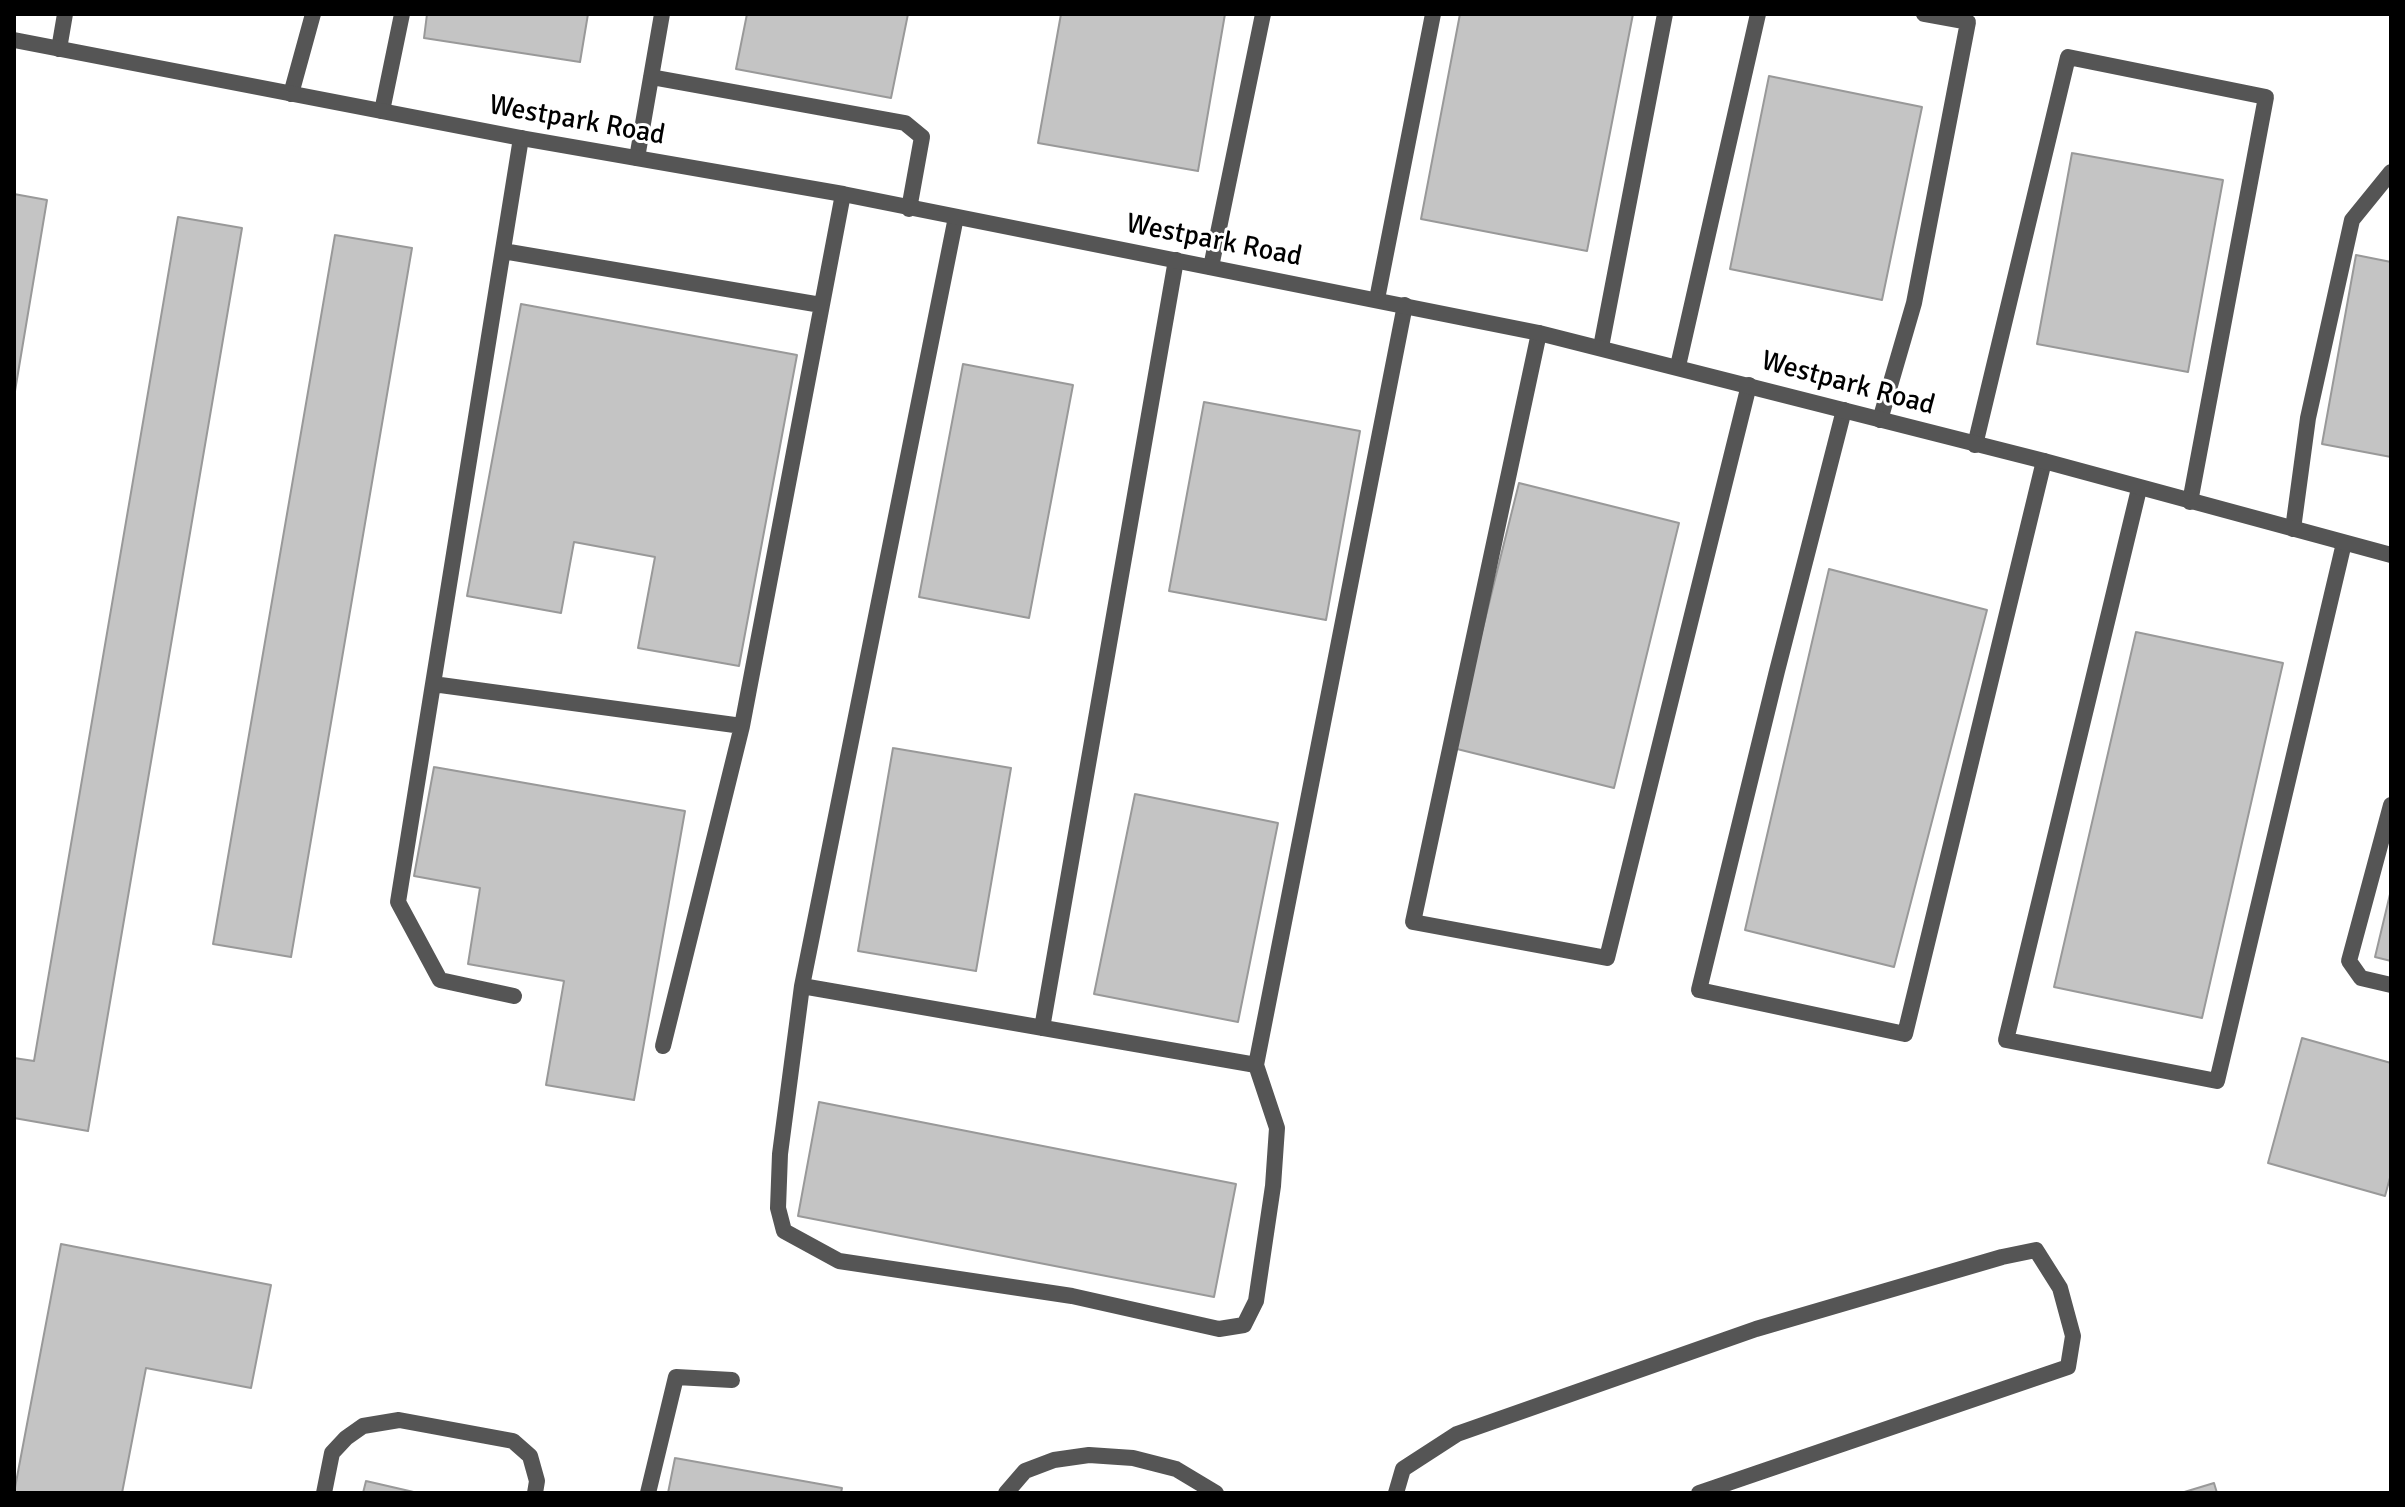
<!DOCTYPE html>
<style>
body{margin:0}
#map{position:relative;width:2405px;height:1507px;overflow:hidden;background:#fff;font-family:Signika,sans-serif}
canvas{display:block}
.frame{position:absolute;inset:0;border:16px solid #000;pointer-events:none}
</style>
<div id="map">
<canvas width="2405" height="1507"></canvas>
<div class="frame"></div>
</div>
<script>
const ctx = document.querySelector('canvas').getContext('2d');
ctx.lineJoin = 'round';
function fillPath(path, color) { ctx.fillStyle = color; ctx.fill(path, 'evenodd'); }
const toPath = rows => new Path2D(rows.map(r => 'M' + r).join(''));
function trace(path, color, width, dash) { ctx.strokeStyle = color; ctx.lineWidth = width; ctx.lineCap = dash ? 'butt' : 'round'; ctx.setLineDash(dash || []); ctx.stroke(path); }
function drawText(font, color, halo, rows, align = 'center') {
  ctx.font = font + ' Signika,sans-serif'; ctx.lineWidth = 6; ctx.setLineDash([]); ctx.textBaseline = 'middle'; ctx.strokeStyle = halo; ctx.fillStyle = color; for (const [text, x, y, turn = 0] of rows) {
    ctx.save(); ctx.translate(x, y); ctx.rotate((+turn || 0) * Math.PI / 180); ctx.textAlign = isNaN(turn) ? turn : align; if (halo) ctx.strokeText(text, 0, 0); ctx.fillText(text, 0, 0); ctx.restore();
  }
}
const building = toPath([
 [427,14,588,14,580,62,424,38,427,14],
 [747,14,908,14,891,98,736,69,747,14],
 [1061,14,1225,14,1198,171,1038,143,1061,14],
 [1460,14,1633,14,1587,251,1421,219,1460,14],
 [1769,76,1922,107,1882,300,1730,269,1769,76],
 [2072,153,2223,180,2188,372,2037,344,2072,153],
 [14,194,47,200,14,397,14,194],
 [178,217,242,228,88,1131,14,1118,14,1058,34,1061,178,217],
 [335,235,412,248,291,957,213,944,335,235],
 [2356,255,2391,262,2391,457,2322,444,2356,255],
 [521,304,797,355,739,666,638,648,655,557,574,542,561,613,467,596,521,304],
 [963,364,1073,385,1029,618,919,597,963,364],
 [1204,402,1360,431,1326,620,1169,591,1204,402],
 [1519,483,1679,523,1614,788,1453,748,1519,483],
 [1829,569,1987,610,1894,967,1745,930,1829,569],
 [2136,632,2283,663,2202,1018,2054,987,2136,632],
 [893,748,1011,768,976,971,858,951,893,748],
 [434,767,685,811,634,1100,546,1085,564,981,468,964,480,888,414,876,434,767],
 [1135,794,1278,823,1238,1022,1094,994,1135,794],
 [2391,890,2391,961,2375,957,2391,890],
 [2302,1038,2391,1063,2391,1174,2385,1196,2268,1163,2302,1038],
 [819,1102,1236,1184,1214,1297,798,1216,819,1102],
 [61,1244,271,1285,251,1388,146,1368,122,1493,14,1493,61,1244],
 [675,1458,842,1488,841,1493,668,1493,675,1458],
 [366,1481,418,1493,363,1493,366,1481],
 [2214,1483,2217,1493,2181,1493,2214,1483]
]);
fillPath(building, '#c4c4c4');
trace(building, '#999', 2);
trace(toPath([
 [59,49,65,14],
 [651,77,905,123,922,137,909,209],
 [291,94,313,14],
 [382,111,402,14],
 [521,138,433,684,742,726,843,194],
 [637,158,662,14],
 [956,217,802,986,1256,1065,1405,305],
 [503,251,821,305],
 [1211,267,1263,14],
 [1377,299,1433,14],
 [1539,333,1413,922,1607,958,1749,385],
 [1601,347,1665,14],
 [1678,366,1758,14],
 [1844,410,1777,671,1699,990,1905,1034,2044,461],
 [1880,420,1914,303,1968,22,1924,14],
 [1975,445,2068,57,2266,97,2190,502],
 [2139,489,2006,1040,2217,1081,2344,543],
 [2293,529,2308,418,2352,220,2391,172],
 [433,684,398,902,440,980,514,996],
 [2391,805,2349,961,2361,978,2391,985],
 [802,986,780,1154,778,1208,784,1231,839,1261,1072,1296,1219,1329,1244,1325,1256,1301,1273,1186,1277,1128,1256,1065],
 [1042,1028,1176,260],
 [663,1046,742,726],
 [324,1493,332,1453,346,1438,363,1426,399,1420,513,1441,530,1456,537,1481,535,1493],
 [648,1493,676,1377,732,1380],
 [1006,1493,1025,1471,1054,1460,1089,1455,1133,1458,1176,1469,1216,1493],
 [1396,1493,1403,1469,1457,1434,1756,1329,2002,1257,2036,1250,2060,1288,2073,1336,2068,1367,1699,1493]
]), '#555', 16);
trace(toPath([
 [14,40,521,138,843,194,1539,333,2044,461,2391,555]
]), '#555', 16);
drawText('28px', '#000', '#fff', [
 ["Westpark Road",577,121,10],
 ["Westpark Road",1214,241,11],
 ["Westpark Road",1848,384,15]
]);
</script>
